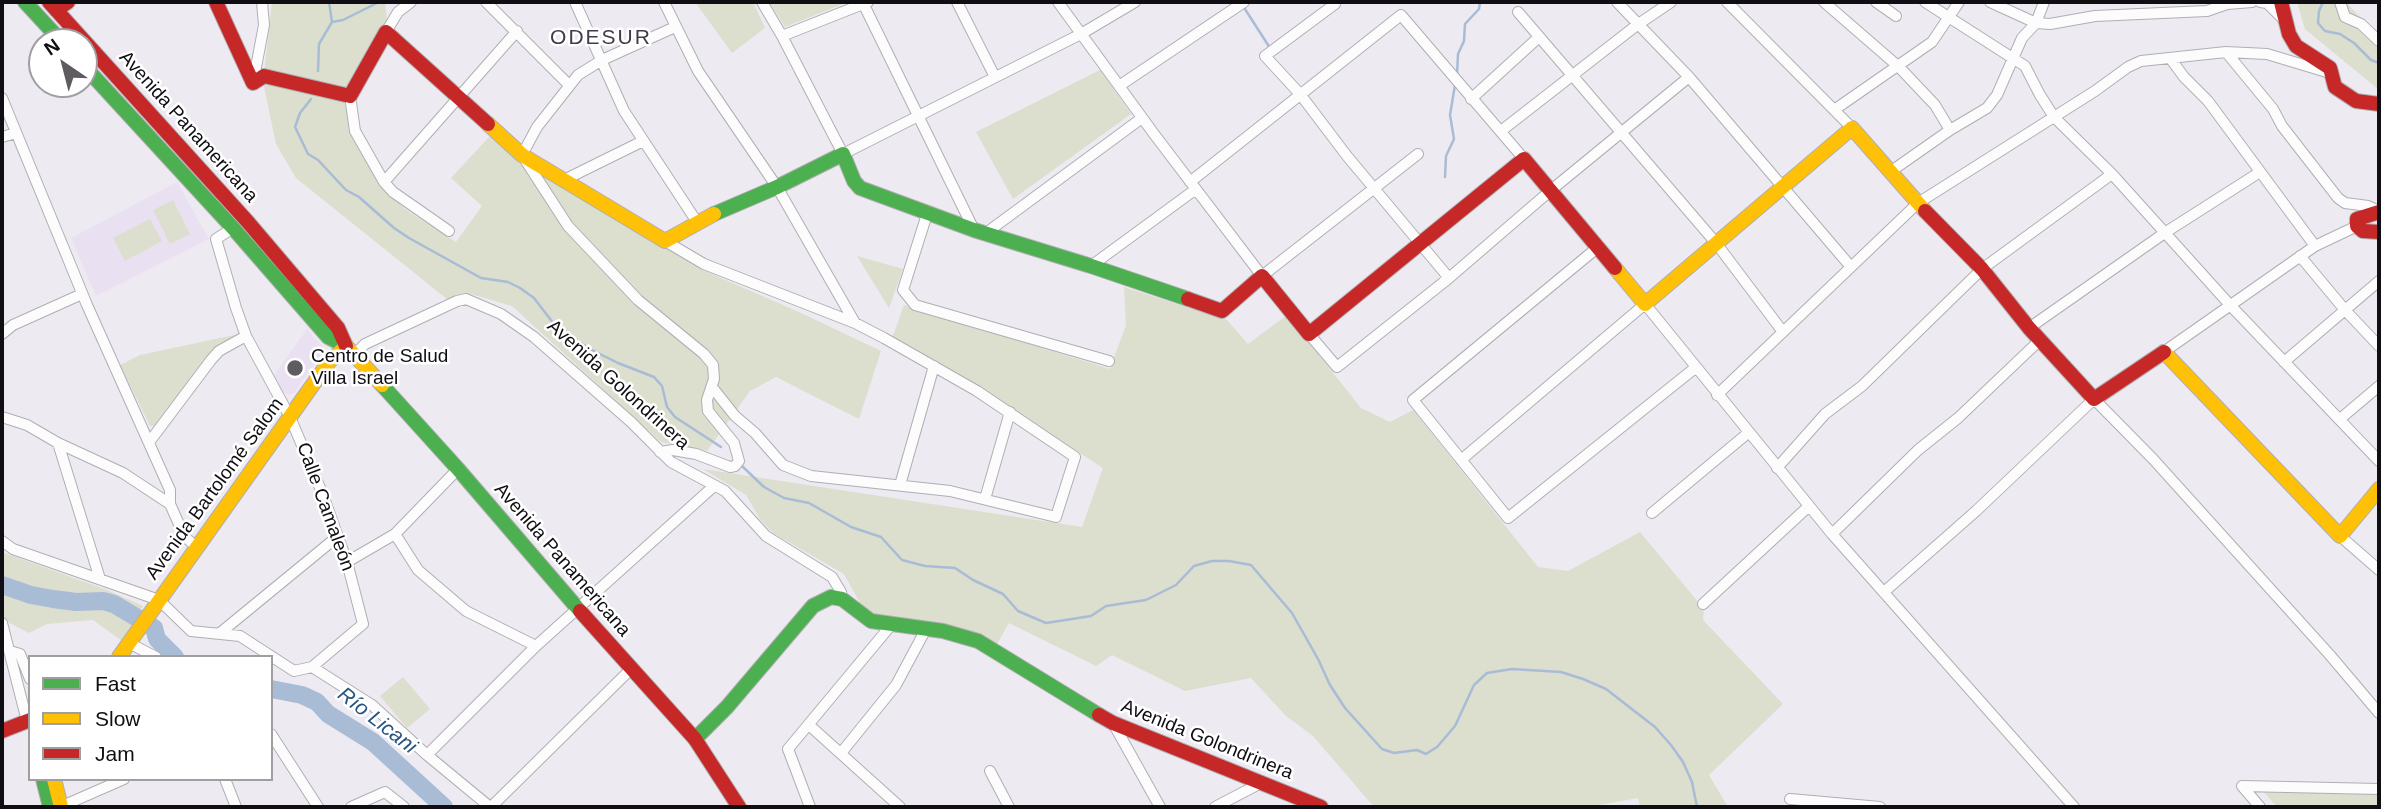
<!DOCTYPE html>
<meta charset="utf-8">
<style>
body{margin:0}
#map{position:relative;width:2381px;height:809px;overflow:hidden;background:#eeeaf2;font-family:Helvetica,sans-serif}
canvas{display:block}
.frame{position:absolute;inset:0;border:4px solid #100e13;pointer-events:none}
.legend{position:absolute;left:28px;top:655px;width:245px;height:126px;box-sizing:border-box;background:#fff;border:2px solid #9f9fa1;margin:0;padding:9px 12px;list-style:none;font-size:21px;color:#100e13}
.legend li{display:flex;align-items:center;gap:14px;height:35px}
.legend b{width:35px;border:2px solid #9f9fa1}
.north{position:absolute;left:28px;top:28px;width:70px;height:70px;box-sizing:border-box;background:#fff;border:2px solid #9f9fa1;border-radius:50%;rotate:325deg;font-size:19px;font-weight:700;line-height:28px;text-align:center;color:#100e13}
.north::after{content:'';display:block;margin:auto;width:24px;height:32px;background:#5e5b61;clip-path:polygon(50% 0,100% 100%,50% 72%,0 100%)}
</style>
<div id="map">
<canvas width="2381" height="809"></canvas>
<div class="frame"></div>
<ul class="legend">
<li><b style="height:9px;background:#4caf50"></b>Fast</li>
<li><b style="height:9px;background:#ffc107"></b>Slow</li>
<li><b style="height:9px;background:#c62828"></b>Jam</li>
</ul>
<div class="north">N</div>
</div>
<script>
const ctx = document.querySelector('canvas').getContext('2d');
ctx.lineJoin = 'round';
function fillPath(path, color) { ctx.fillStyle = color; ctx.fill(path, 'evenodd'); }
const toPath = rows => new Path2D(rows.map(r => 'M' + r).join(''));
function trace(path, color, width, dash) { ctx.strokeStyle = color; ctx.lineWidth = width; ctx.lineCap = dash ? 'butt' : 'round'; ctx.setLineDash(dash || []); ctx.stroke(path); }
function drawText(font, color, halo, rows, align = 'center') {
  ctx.font = font + ' Helvetica,sans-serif'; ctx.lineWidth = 5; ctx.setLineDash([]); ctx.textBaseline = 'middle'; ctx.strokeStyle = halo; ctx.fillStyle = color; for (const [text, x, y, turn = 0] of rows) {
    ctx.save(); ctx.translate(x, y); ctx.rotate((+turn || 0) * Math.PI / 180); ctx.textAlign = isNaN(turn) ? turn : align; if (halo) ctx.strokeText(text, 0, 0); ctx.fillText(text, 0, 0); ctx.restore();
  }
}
fillPath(toPath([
 [177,182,209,239,96,296,71,238],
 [307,329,324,348,323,352,294,393,289,395,281,391,274,375]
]), '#e9e1f1');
fillPath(toPath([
 [272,2,385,2,387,20,351,78,344,101,354,140,382,187,405,209,456,242,482,206,451,178,490,136,515,157,705,271,801,313,881,351,859,419,776,377,750,391,707,451,661,442,512,306,471,294,447,299,296,178,276,144,263,82],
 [695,2,753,2,765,28,732,53],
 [769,2,848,2,785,27],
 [2297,2,2346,2,2379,38,2379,90,2305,29],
 [1100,70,1131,114,1013,199,976,132],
 [173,200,190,234,170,244,153,210],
 [150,219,162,241,125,261,113,238],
 [857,256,903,269,889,308],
 [1124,287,1227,320,1248,344,1287,315,1361,408,1390,422,1413,410,1538,567,1568,571,1640,532,1704,609,1703,620,1783,704,1709,775,1728,807,1640,807,1638,798,1588,807,1374,807,1313,736,1286,716,1251,678,1185,691,1112,655,1096,666,1009,623,996,646,874,615,860,603,844,574,773,533,760,519,746,495,703,469,1082,527,1103,468,970,382,892,339,904,305,1110,369,1126,325],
 [239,334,211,351,154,426,150,426,120,365,140,355],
 [2,552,107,590,143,606,122,641,93,620,47,624,29,633,2,619],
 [403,677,430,709,407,728,380,696],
 [2262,790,2379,793,2379,807,2277,807]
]), '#dcdece');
trace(toPath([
 [2323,2,2319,11,2318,23,2325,31,2340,34,2354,43,2371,60,2379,63],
 [1243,6,1270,48],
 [332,22,343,20,379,2],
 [318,71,319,44,332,22,329,2],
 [1457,75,1458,54,1464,41,1465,24,1479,9,1480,2],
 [311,99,300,113,295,127,308,154,318,160,346,190,359,197,394,228,409,238,481,278,508,282,520,288,534,298,557,328,592,350,618,363,654,377,662,386,667,407,675,417,721,447],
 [1445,177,1446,156,1454,139,1450,115,1455,85],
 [743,467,764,487,784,498,809,503,851,527,881,537,902,560,925,566,955,568,973,580,1003,594,1018,611,1046,623,1091,616,1106,606,1146,600,1176,585,1194,566,1212,561,1229,561,1251,565,1292,613,1318,659,1330,685,1345,708,1382,749,1394,753,1417,750,1426,754,1437,747,1455,726,1474,685,1487,673,1512,669,1561,672,1583,679,1606,689,1655,727,1671,745,1683,762,1692,782,1697,807]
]), '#a8bcd6', 2.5);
trace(toPath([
 [2,585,31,595,53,599,76,602,103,601,114,604,154,628,157,639,175,657],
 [271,689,302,695,317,702,328,714,373,742,444,807]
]), '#a8bcd6', 18);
const street = toPath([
 [486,2,569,85],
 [575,2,624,111,697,222],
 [664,2,698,71,777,187,855,323],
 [762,2,782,36,843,154,1081,34,1135,2],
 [957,2,995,77],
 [1058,2,1154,134,1262,276,1418,154],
 [1617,2,1689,77,1851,267],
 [1727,2,1852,128],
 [1824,2,1899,67,1935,105,1950,130],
 [1876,2,1896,16],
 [1925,2,2025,66,2040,95,2054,117,2112,174,2230,305,2379,461],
 [1990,2,2036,23,2050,24,2095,16,2207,11,2227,4,2252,2],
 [2260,2,2267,3,2283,19],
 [2340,2,2345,17,2361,24,2379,41],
 [863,3,974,230],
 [1335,4,1265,56,1300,94,1347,156,1449,278],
 [1518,12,1716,243,1783,332],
 [386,32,398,12,411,2],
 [782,36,868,2],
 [2226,52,2273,109,2282,126,2338,198,2345,203,2368,206,2379,211],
 [2170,58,2184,77,2208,101,2315,246],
 [253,83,264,25,262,2],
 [1119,86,1244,2],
 [350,96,355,131,384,182,393,192,449,231],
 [2,98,87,305,170,490,170,504,178,522,186,538,198,548],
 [1471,99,1539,37],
 [1834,110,1932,42,1959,2],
 [1501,131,1637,25,1671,2],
 [2,137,16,133],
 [1890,172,1950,130,1987,108,1997,95,2022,38,2036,23,2044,2],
 [564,180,643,141],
 [384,182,517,31],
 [1190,182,1401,15,1524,159],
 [928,211,903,290,915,305,1109,361],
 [986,233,1142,118],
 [665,241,704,264,855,323,884,338,977,391,1075,457,1056,517,950,491,811,476,783,465,755,433,735,416,712,387],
 [1597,248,1413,400,1508,518,1695,368],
 [2300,256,2345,310,2379,346],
 [1091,266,1196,189],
 [2029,328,2166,232,2260,172],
 [2,334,13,325,82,294],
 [1309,334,1337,367,1449,278,1550,191,1689,77],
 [2165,351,2315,246,2357,226],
 [354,355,365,344,457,301,466,299,501,314,534,337,631,422,671,462,725,491,766,536,832,577,841,592,842,599],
 [2284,362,2379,281],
 [1717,395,1918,203,2095,91,2128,67,2141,61,2226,52,2267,54,2330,73],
 [2,417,27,425,58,443,123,473,170,504],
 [2340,419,2379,386],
 [150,441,211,360,219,351,246,336],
 [58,443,100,579],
 [660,452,673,450,696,454,730,467,735,466,739,461,734,443,708,411,707,400,714,379,713,365,704,354,638,300,568,226,522,155,537,127,578,75,602,60,675,27],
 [1461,460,1645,304,1832,534,2074,807],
 [1777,468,1825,414,1862,386,1982,269,2112,174],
 [900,485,934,366],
 [985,499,1010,412],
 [1652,513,1748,433],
 [395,534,418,570,466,611,536,646],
 [1832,534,1918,450,1958,418,2040,340],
 [2340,536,2379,570],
 [2,541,13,549,159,600,191,631,240,636,294,671,312,667,363,624,347,562,323,495,290,417,246,336,236,308,216,239,233,228],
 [347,562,395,534,458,469],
 [1884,592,1976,511,2094,399,2153,459,2329,654,2379,713],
 [1703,604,1809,506],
 [2,623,27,721],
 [220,633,337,537],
 [129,643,156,657],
 [10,651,20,654,30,679],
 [312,667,372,705,427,755,490,807],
 [1113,723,1160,807],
 [809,725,900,807],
 [271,734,318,807],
 [841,753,896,685,926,629],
 [427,755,536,646,714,486],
 [990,771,1009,807],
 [225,779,236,807],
 [1790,799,1880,807],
 [60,807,124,779],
 [351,807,385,792,404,807],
 [491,807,632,668],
 [810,807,788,749,892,624],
 [1215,807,1261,783],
 [2260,807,2242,786,2379,789]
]);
const fast = toPath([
 [25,2,62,42],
 [84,66,233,228,328,337,346,346],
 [714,214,777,187,843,154,854,181,860,188,974,230,1091,266,1188,299],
 [382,385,458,469,580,611],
 [695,739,727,707,813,606,831,597,842,599,871,621,943,631,978,641,1099,715],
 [43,779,50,807]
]);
const slow = toPath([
 [488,124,522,155,665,241,714,214],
 [1615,268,1645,304,1852,128,1925,211],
 [2164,352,2340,536,2379,489],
 [119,657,329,362,346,346,382,385],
 [54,779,61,807]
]);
const jam = toPath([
 [49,2,247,221,338,328,346,346],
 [216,2,253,83,264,76,350,96,386,32,488,124],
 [2281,2,2289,34,2296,46,2330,68,2335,87,2356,101,2379,104],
 [56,10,68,2],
 [1925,211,1982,269,2029,328,2094,399,2164,352],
 [2379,212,2357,219,2357,226,2363,231,2379,232],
 [1188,299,1222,311,1262,276,1309,334,1524,159,1615,268],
 [580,611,695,739,739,807],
 [1099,715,1113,723,1321,807],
 [2,731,30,720]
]);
trace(street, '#b0aeb3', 12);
trace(fast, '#b0aeb3', 16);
trace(slow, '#b0aeb3', 16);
trace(jam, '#b0aeb3', 16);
trace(street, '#fcfcfd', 10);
trace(fast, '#4caf50', 14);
trace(slow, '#ffc107', 14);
trace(jam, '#c62828', 14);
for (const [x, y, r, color] of [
 [295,368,9,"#5e5b61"]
]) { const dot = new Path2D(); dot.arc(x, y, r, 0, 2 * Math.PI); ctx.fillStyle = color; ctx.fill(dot); trace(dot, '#fff', 2.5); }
drawText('19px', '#100e13', '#fff', [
 ["Avenida Panamericana",188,127,48],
 ["Avenida Golondrinera",618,385,42],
 ["Avenida Bartolomé Salom",215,489,-54],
 ["Calle Camaleón",325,507,70],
 ["Avenida Panamericana",562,560,49],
 ["Avenida Golondrinera",1207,740,22]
]);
drawText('19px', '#100e13', '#fff', [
 ["Centro de Salud",311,357],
 ["Villa Israel",311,379]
], 'left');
ctx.letterSpacing = '2px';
drawText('21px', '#423c48', '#fff', [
 ["ODESUR",601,38]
]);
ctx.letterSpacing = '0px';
drawText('italic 21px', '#275481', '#fff', [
 ["Río Licani",377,721,38]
]);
</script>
